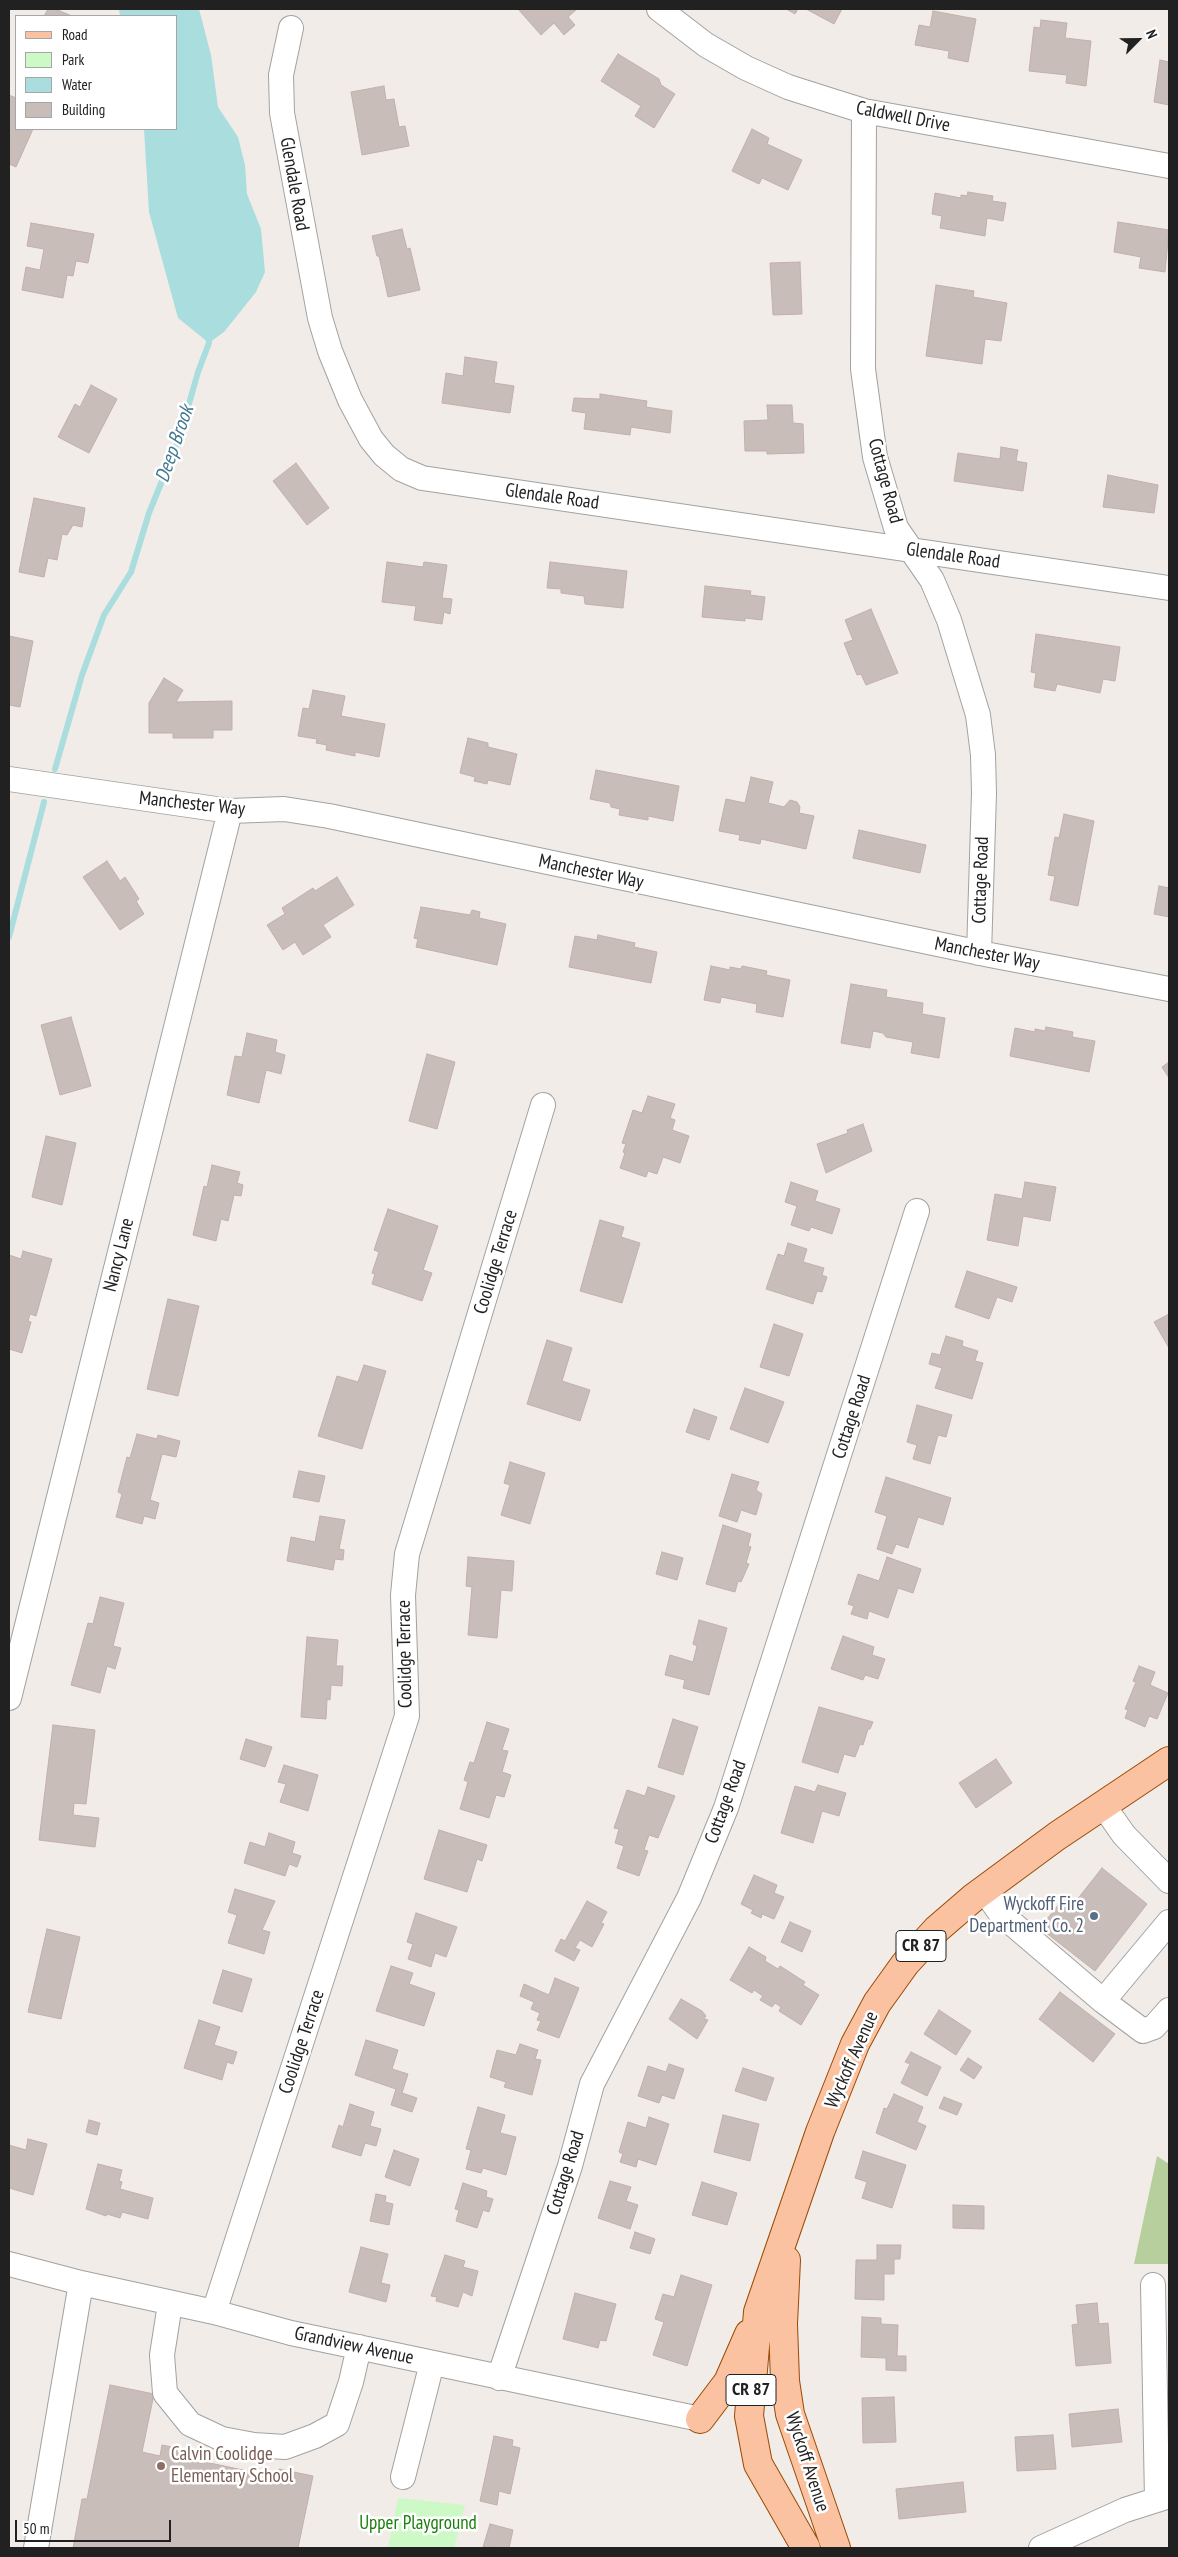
<!DOCTYPE html>
<style>
body{margin:0}
#map{position:relative;width:1178px;height:2557px;overflow:hidden;background:#f1ece7;font-family:"PT Sans Narrow",sans-serif}
canvas{display:block}
.frame{position:absolute;inset:0;border:10px solid #212121;pointer-events:none}
.legend{position:absolute;left:15px;top:15px;width:162px;height:115px;box-sizing:border-box;background:#fff;border:1px solid #a6a6a6;margin:0;padding:6px 9px;list-style:none;font-size:15px;color:#212121}
.legend li{display:flex;align-items:center;gap:10px;height:25px}
.legend b{width:25px;border:1px solid #a6a6a6}
.north{position:absolute;left:1113px;top:15px;width:50px;height:50px;-webkit-text-stroke:4px #fff;paint-order:stroke;rotate:67deg;font-size:14px;font-weight:700;line-height:20px;text-align:center;color:#212121}
.north::after{content:'';display:block;margin:auto;width:18px;height:22px;background:#212121;clip-path:polygon(50% 0,100% 100%,50% 72%,0 100%)}
.scale{position:absolute;left:15px;top:2520px;width:156px;height:22px;box-sizing:border-box;border:2px solid #212121;border-top:0;padding-left:6px;font-size:15px;line-height:18px;white-space:nowrap;color:#212121;-webkit-text-stroke:4px #fff;paint-order:stroke}
</style>
<div id="map">
<canvas width="1178" height="2557"></canvas>
<div class="frame"></div>
<ul class="legend">
<li><b style="height:6px;background:#fbc2a2"></b>Road</li>
<li><b style="height:14px;background:#ccf9c6"></b>Park</li>
<li><b style="height:14px;background:#a9ddde"></b>Water</li>
<li><b style="height:14px;background:#c9bdba"></b>Building</li>
</ul>
<div class="north">N</div>
<div class="scale">50 m</div>
</div>
<script>
const ctx = document.querySelector('canvas').getContext('2d');
ctx.lineJoin = 'round';
function fillPath(path, color) { ctx.fillStyle = color; ctx.fill(path, 'evenodd'); }
const toPath = rows => new Path2D(rows.map(r => 'M' + r).join(''));
function trace(path, color, width, dash) { ctx.strokeStyle = color; ctx.lineWidth = width; ctx.lineCap = dash ? 'butt' : 'round'; ctx.setLineDash(dash || []); ctx.stroke(path); }
function drawText(font, color, halo, rows, align = 'center') {
  ctx.font = font + ' "PT Sans Narrow",sans-serif'; ctx.lineWidth = 5; ctx.setLineDash([]); ctx.textBaseline = 'middle'; ctx.strokeStyle = halo; ctx.fillStyle = color; for (const [text, x, y, turn = 0] of rows) {
    ctx.save(); ctx.translate(x, y); ctx.rotate((+turn || 0) * Math.PI / 180); ctx.textAlign = isNaN(turn) ? turn : align; if (halo) ctx.strokeText(text, 0, 0); ctx.fillText(text, 0, 0); ctx.restore();
  }
}
fillPath(toPath([
 [1157,2156,1169,2164,1169,2264,1134,2264]
]), '#b6cf9d');
fillPath(toPath([
 [398,2498,465,2505,454,2548,388,2548]
]), '#ccf9c6');
fillPath(toPath([
 [119,9,199,9,211,55,218,107,238,137,245,165,247,194,261,229,265,272,256,292,224,332,209,343,178,318,149,212,144,129,176,129,176,16,120,16]
]), '#a9ddde');
trace(toPath([
 [55,769,82,675,104,615,131,572,149,513,179,439,198,372,209,343,208,336],
 [9,937,44,802]
]), '#a9ddde', 6);
const building = toPath([
 [48,9,55,9,72,16,44,16,48,9],
 [518,9,577,9,568,17,575,25,564,35,554,23,541,35,518,9],
 [786,9,798,9,795,14,786,9],
 [806,9,842,9,834,24,806,9],
 [933,11,976,19,968,62,948,58,949,51,915,45,919,25,930,27,933,11],
 [1041,20,1067,23,1065,38,1091,41,1086,86,1066,83,1067,75,1029,71,1034,27,1040,28,1041,20],
 [618,54,659,79,661,85,675,94,654,128,635,116,641,106,601,81,618,54],
 [1160,60,1169,62,1169,105,1154,102,1160,60],
 [384,86,386,100,394,99,399,127,405,126,409,146,362,155,351,92,384,86],
 [9,95,16,98,16,129,33,129,16,167,9,164,9,95],
 [752,129,769,138,767,144,802,160,788,190,762,178,759,184,732,171,752,129],
 [968,192,993,196,992,201,1006,203,1003,221,987,218,985,236,940,228,942,216,932,214,935,193,961,198,961,195,967,196,968,192],
 [1118,222,1169,230,1165,272,1139,268,1141,257,1114,252,1118,222],
 [31,223,94,234,88,263,76,261,73,276,67,275,63,298,22,290,26,267,40,270,44,249,27,246,31,223],
 [402,229,407,249,410,248,420,290,388,297,379,256,377,256,372,236,402,229],
 [800,262,802,314,773,315,770,263,800,262],
 [936,285,974,291,973,297,1007,303,1001,341,985,339,982,364,926,356,936,285],
 [465,357,497,362,494,383,514,386,510,413,442,403,446,373,463,376,465,357],
 [91,385,117,399,89,453,58,437,75,404,80,407,91,385],
 [600,394,647,401,646,407,672,411,670,433,631,427,630,435,584,429,586,413,572,411,574,398,600,399,600,394],
 [767,405,792,405,793,423,803,424,804,453,767,454,767,451,745,451,744,421,768,420,767,405],
 [1001,447,1018,450,1016,461,1027,463,1023,491,954,481,958,453,1000,459,1001,447],
 [296,463,329,508,307,525,273,481,296,463],
 [1108,475,1158,485,1154,513,1103,507,1108,475],
 [34,498,85,508,82,527,73,525,67,535,62,534,57,560,48,558,44,577,19,572,34,498],
 [387,562,423,567,424,562,447,565,442,598,452,599,450,614,444,612,442,624,414,620,416,606,382,602,387,562],
 [550,562,627,571,623,608,585,604,584,596,561,593,561,589,547,588,550,562],
 [705,586,751,591,750,595,765,597,762,620,745,618,745,621,702,617,705,586],
 [871,609,898,673,866,685,861,674,857,675,844,643,853,640,845,620,871,609],
 [1036,634,1120,647,1115,681,1103,679,1100,693,1057,684,1055,691,1034,687,1036,673,1031,672,1036,634],
 [9,636,33,641,20,707,9,705,9,636],
 [164,678,183,690,176,702,232,701,232,730,213,730,213,738,173,738,173,733,149,733,149,703,164,678],
 [313,690,345,696,341,716,385,724,379,757,355,752,355,756,326,750,327,745,316,743,317,739,298,736,303,708,309,709,313,690],
 [468,738,488,743,488,747,517,754,510,785,488,780,487,784,474,781,475,777,460,773,468,738],
 [596,770,679,786,673,821,648,816,648,820,619,815,620,809,611,807,610,803,590,799,596,770],
 [751,777,773,782,768,803,784,807,790,800,797,802,800,807,799,813,814,816,806,849,761,839,760,844,739,840,740,835,719,831,726,799,745,803,751,777],
 [1064,814,1094,821,1078,906,1050,900,1055,876,1048,875,1055,837,1059,838,1064,814],
 [859,830,926,845,920,873,853,858,859,830],
 [107,861,120,881,125,877,139,899,136,901,144,914,120,930,83,877,107,861],
 [337,877,354,905,323,925,331,937,303,955,295,942,283,950,267,925,285,914,282,908,313,888,315,891,337,877],
 [1159,886,1169,888,1169,917,1154,914,1159,886],
 [421,907,470,915,472,910,480,912,479,918,506,924,497,965,416,947,418,939,414,938,421,907],
 [598,935,635,943,634,947,657,952,651,983,569,967,575,936,597,940,598,935],
 [711,966,730,970,730,967,741,969,742,966,767,971,766,975,790,980,783,1017,756,1012,757,1004,721,997,720,1003,704,1000,711,966],
 [851,984,887,990,886,997,923,1003,922,1014,945,1018,939,1058,911,1053,913,1042,886,1037,883,1033,873,1031,870,1048,841,1043,851,984],
 [71,1017,91,1086,60,1095,41,1025,71,1017],
 [1046,1027,1073,1032,1072,1037,1095,1041,1089,1072,1010,1056,1015,1028,1035,1032,1035,1029,1045,1031,1046,1027],
 [247,1033,277,1040,275,1052,285,1055,281,1074,266,1070,259,1103,227,1095,235,1056,242,1057,247,1033],
 [427,1054,455,1062,437,1129,409,1121,427,1054],
 [1169,1062,1169,1078,1162,1067,1169,1062],
 [648,1096,675,1104,670,1118,675,1120,672,1130,689,1136,680,1163,663,1157,657,1174,648,1171,646,1177,620,1168,625,1153,623,1152,626,1144,622,1143,633,1110,642,1113,648,1096],
 [863,1124,872,1151,826,1173,817,1144,848,1133,847,1130,863,1124],
 [46,1136,76,1143,62,1205,32,1197,46,1136],
 [212,1165,240,1172,237,1183,243,1185,241,1196,234,1195,228,1221,221,1219,216,1241,193,1235,204,1186,207,1187,212,1165],
 [791,1182,818,1191,815,1201,840,1209,832,1234,811,1227,809,1231,791,1225,797,1206,785,1202,791,1182],
 [1025,1182,1056,1187,1050,1221,1023,1216,1018,1246,987,1240,995,1194,1022,1199,1025,1182],
 [388,1209,438,1226,423,1270,432,1273,422,1301,372,1284,375,1274,372,1273,379,1252,374,1250,388,1209],
 [600,1220,624,1227,621,1237,640,1243,622,1303,580,1291,600,1220],
 [788,1243,807,1249,803,1262,824,1268,822,1275,827,1277,822,1292,817,1291,813,1304,766,1289,778,1254,784,1256,788,1243],
 [23,1251,52,1259,36,1316,30,1314,28,1321,31,1322,22,1353,9,1349,9,1255,21,1259,23,1251],
 [967,1271,1017,1287,1012,1302,997,1297,989,1319,955,1307,967,1271],
 [168,1299,199,1306,178,1396,147,1389,168,1299],
 [1169,1314,1169,1348,1154,1322,1169,1314],
 [774,1324,803,1334,789,1376,760,1367,774,1324],
 [946,1336,963,1341,962,1346,978,1351,975,1361,983,1363,972,1399,935,1388,942,1368,929,1364,932,1353,940,1355,946,1336],
 [547,1340,572,1348,562,1381,590,1390,580,1421,527,1404,547,1340],
 [364,1365,386,1371,362,1449,318,1436,337,1376,358,1382,364,1365],
 [745,1388,784,1402,768,1443,730,1429,745,1388],
 [917,1405,952,1415,946,1437,938,1435,930,1464,913,1459,917,1445,907,1442,917,1405],
 [694,1409,717,1417,709,1440,686,1432,694,1409],
 [137,1434,157,1439,158,1435,180,1441,176,1457,162,1454,150,1500,159,1503,155,1519,144,1516,142,1524,116,1517,122,1494,118,1492,127,1457,130,1458,137,1434],
 [510,1462,545,1473,530,1524,501,1515,510,1485,504,1483,510,1462],
 [299,1471,325,1476,319,1502,293,1497,299,1471],
 [732,1474,759,1482,756,1490,762,1494,756,1515,741,1510,737,1522,719,1516,732,1474],
 [886,1477,951,1498,943,1525,918,1517,908,1548,896,1544,892,1554,877,1549,887,1516,875,1512,886,1477],
 [320,1516,345,1520,339,1549,344,1550,343,1560,335,1559,333,1570,287,1561,291,1537,315,1542,320,1516],
 [723,1525,751,1534,748,1546,751,1547,746,1563,749,1564,741,1582,738,1581,735,1592,706,1584,723,1525],
 [662,1552,683,1558,677,1580,656,1574,662,1552],
 [468,1557,514,1561,512,1591,501,1590,497,1638,468,1635,472,1587,466,1586,468,1557],
 [887,1557,921,1569,913,1593,898,1588,888,1618,869,1611,867,1619,851,1614,854,1606,848,1604,858,1574,879,1581,887,1557],
 [100,1597,124,1603,113,1646,121,1648,115,1669,107,1666,100,1693,71,1685,88,1623,93,1624,100,1597],
 [699,1620,727,1628,709,1695,683,1688,685,1680,665,1675,670,1655,693,1662,697,1646,693,1644,699,1620],
 [843,1636,874,1647,872,1655,885,1659,878,1679,865,1675,863,1680,831,1669,843,1636],
 [307,1637,338,1640,336,1666,343,1666,342,1686,331,1685,330,1700,327,1699,326,1719,301,1717,307,1637],
 [1139,1666,1155,1672,1150,1685,1168,1693,1157,1719,1149,1716,1145,1727,1125,1718,1128,1710,1125,1709,1136,1682,1133,1681,1139,1666],
 [819,1707,873,1722,870,1729,868,1729,863,1745,860,1744,855,1757,844,1754,838,1773,802,1762,819,1707],
 [673,1719,698,1727,683,1775,658,1767,673,1719],
 [487,1722,509,1729,502,1750,508,1751,502,1772,511,1775,504,1797,496,1795,489,1818,460,1809,468,1782,464,1780,470,1762,474,1763,487,1722],
 [53,1725,95,1730,86,1804,74,1803,73,1815,99,1818,95,1847,39,1840,53,1725],
 [246,1739,272,1747,265,1767,240,1759,246,1739],
 [996,1759,1012,1783,976,1808,959,1783,996,1759],
 [284,1765,318,1775,308,1811,280,1802,286,1784,278,1782,284,1765],
 [818,1785,846,1793,839,1816,822,1811,813,1843,781,1833,795,1786,815,1792,818,1785],
 [648,1787,675,1796,658,1838,649,1835,644,1850,648,1851,639,1876,617,1868,624,1846,615,1843,619,1829,614,1828,627,1790,645,1796,648,1787],
 [439,1830,487,1845,482,1861,477,1859,467,1892,424,1879,439,1830],
 [269,1833,295,1842,292,1853,301,1856,297,1867,289,1864,285,1876,244,1863,250,1842,265,1847,269,1833],
 [1102,1868,1147,1904,1095,1971,1040,1928,1067,1894,1076,1901,1102,1868],
 [754,1875,777,1885,774,1893,784,1897,774,1919,762,1914,761,1918,751,1913,753,1910,741,1904,754,1875],
 [235,1889,275,1901,262,1930,270,1932,264,1954,228,1943,237,1915,228,1912,235,1889],
 [587,1901,607,1912,601,1923,604,1924,592,1947,580,1940,575,1948,580,1950,574,1961,555,1951,561,1939,565,1941,587,1901],
 [416,1913,457,1927,446,1957,435,1953,431,1967,408,1959,413,1944,407,1942,416,1913],
 [790,1922,811,1931,802,1952,781,1942,790,1922],
 [47,1929,80,1937,61,2019,28,2012,47,1929],
 [749,1947,766,1957,765,1961,778,1969,780,1966,805,1982,803,1985,819,1995,801,2025,779,2011,781,2007,775,2003,772,2007,760,2000,763,1996,754,1990,752,1993,730,1980,749,1947],
 [391,1966,413,1973,409,1984,435,1993,424,2026,376,2011,391,1966],
 [223,1970,252,1979,242,2012,213,2003,223,1970],
 [555,1978,579,1988,559,2038,537,2030,541,2021,537,2020,540,2013,531,2009,534,2002,520,1996,524,1984,549,1995,555,1978],
 [1060,1992,1115,2034,1093,2062,1039,2019,1060,1992],
 [681,1999,702,2011,706,2016,704,2019,708,2020,697,2039,669,2019,681,1999],
 [939,2010,971,2031,956,2055,924,2034,939,2010],
 [199,2020,220,2027,214,2045,237,2052,233,2064,227,2062,222,2080,184,2068,199,2020],
 [366,2040,398,2050,392,2069,408,2074,402,2093,417,2098,412,2112,391,2105,396,2089,355,2075,366,2040],
 [520,2044,538,2050,535,2059,541,2060,532,2095,504,2087,506,2082,490,2077,497,2050,516,2055,520,2044],
 [911,2052,941,2067,927,2096,901,2083,910,2064,905,2062,911,2052],
 [968,2058,982,2067,974,2079,960,2070,968,2058],
 [669,2064,684,2069,674,2099,662,2095,659,2103,638,2096,648,2066,666,2072,669,2064],
 [743,2068,774,2078,766,2101,735,2091,743,2068],
 [894,2094,923,2107,917,2122,926,2126,916,2150,876,2133,884,2108,887,2109,894,2094],
 [944,2097,962,2104,957,2115,939,2108,944,2097],
 [350,2104,374,2112,370,2126,381,2129,376,2146,365,2143,361,2156,332,2147,339,2125,343,2127,350,2104],
 [478,2107,505,2115,500,2133,516,2137,506,2175,483,2168,481,2173,466,2169,471,2150,466,2149,478,2107],
 [723,2115,759,2124,750,2161,714,2152,723,2115],
 [649,2117,669,2124,656,2165,638,2159,636,2167,620,2162,623,2154,619,2152,628,2122,646,2128,649,2117],
 [89,2120,100,2123,97,2135,86,2132,89,2120],
 [28,2139,47,2144,33,2195,9,2188,9,2145,26,2150,28,2139],
 [394,2150,419,2159,410,2186,385,2177,394,2150],
 [863,2151,906,2165,892,2208,862,2198,867,2182,855,2178,863,2151],
 [98,2164,122,2170,119,2181,122,2182,120,2189,153,2198,148,2219,122,2212,120,2218,107,2214,106,2216,86,2209,98,2164],
 [610,2181,631,2187,626,2201,638,2205,630,2229,598,2218,610,2181],
 [702,2182,737,2193,727,2225,692,2215,702,2182],
 [463,2183,487,2191,486,2197,493,2199,489,2212,483,2210,477,2228,456,2221,459,2210,455,2209,463,2183],
 [376,2194,386,2196,385,2202,393,2204,389,2225,370,2221,376,2194],
 [953,2205,984,2206,984,2229,953,2228,953,2205],
 [635,2232,655,2239,650,2254,630,2248,635,2232],
 [877,2245,901,2245,900,2259,894,2259,894,2274,884,2274,884,2300,855,2299,856,2260,877,2260,877,2245],
 [361,2247,388,2254,381,2283,390,2285,386,2302,349,2292,361,2247],
 [445,2255,465,2261,463,2267,478,2271,472,2296,463,2292,458,2307,436,2301,437,2297,431,2296,445,2255],
 [681,2275,712,2285,687,2366,653,2355,664,2322,655,2319,663,2294,674,2297,681,2275],
 [575,2293,616,2304,606,2341,600,2340,598,2348,563,2339,575,2293],
 [1097,2303,1099,2324,1108,2323,1111,2363,1076,2366,1072,2325,1078,2324,1076,2305,1097,2303],
 [862,2317,881,2318,881,2324,898,2325,897,2356,906,2356,906,2371,886,2370,886,2358,861,2357,862,2317],
 [110,2385,154,2394,142,2452,160,2456,162,2445,197,2452,195,2462,204,2464,205,2462,267,2475,267,2478,276,2479,279,2469,313,2476,298,2548,73,2548,82,2499,87,2499,110,2385],
 [894,2397,896,2442,863,2443,862,2398,894,2397],
 [1118,2409,1122,2442,1072,2447,1069,2414,1118,2409],
 [1053,2435,1056,2469,1017,2471,1015,2437,1053,2435],
 [494,2436,513,2440,512,2446,520,2448,510,2494,499,2491,497,2505,480,2501,494,2436],
 [963,2482,966,2512,899,2519,896,2489,963,2482],
 [490,2524,513,2530,509,2548,483,2547,490,2524]
]);
fillPath(building, '#c9bdba');
trace(building, '#c2afaa', 1);
const minor = toPath([
 [659,9,706,45,746,68,788,87,832,101,864,111,1169,166],
 [291,28,281,75,282,113,320,318,330,351,350,400,371,439,384,455,401,469,422,478,1169,588],
 [864,111,863,369,875,457,896,528,932,580,949,620,978,715,983,755,984,793,979,953],
 [9,779,230,811,284,809,329,816,990,955,1169,989],
 [9,1698,230,811],
 [1103,1805,1124,1835,1169,1881],
 [984,1890,1001,1914,1103,2001,1143,2031,1154,2027,1169,2010],
 [1103,2001,1169,1922],
 [9,2264,81,2283,214,2312,291,2333,700,2419],
 [1153,2285,1157,2500],
 [170,2304,162,2355,165,2393,190,2424,222,2439,254,2445,285,2447,315,2436,337,2424,351,2382,359,2347],
 [214,2312,407,1716,403,1595,407,1554,543,1105],
 [499,2378,570,2166,592,2084,689,1898,726,1808,917,1211],
 [403,2477,432,2363],
 [36,2548,81,2283],
 [1041,2548,1125,2510,1169,2496]
]);
const major = toPath([
 [786,2260,783,2324,785,2381,790,2414,836,2548],
 [700,2419,728,2382,749,2334],
 [806,2548,758,2464,749,2416,758,2312,820,2132,855,2044,877,2003,905,1964,937,1929,973,1898,1057,1836,1169,1761]
]);
trace(minor, '#a2a2a2', 26);
trace(major, '#9b4902', 30);
trace(minor, '#fff', 24);
trace(major, '#fbc2a2', 28);
for (const [x, y, r, color] of [
 [1094,1916,5,"#5c6f8a"],
 [161,2466,5,"#8d6e63"]
]) { const dot = new Path2D(); dot.arc(x, y, r, 0, 2 * Math.PI); ctx.fillStyle = color; ctx.fill(dot); trace(dot, '#fff', 2); }
for (const [x, y, w] of [
 [921,1946,50],
 [751,2390,50]
]) { const box = new Path2D(); box.roundRect(x - w / 2, y - 15.5, w, 31, 4); ctx.fillStyle = '#fff'; ctx.fill(box); trace(box, '#212121', 1); }
drawText('bold 18px', '#212121', null, [
 ["CR 87",921,1946],
 ["CR 87",751,2390]
]);
drawText('19px', '#212121', '#fff', [
 ["Caldwell Drive",903,117,11],
 ["Glendale Road",294,184,80],
 ["Cottage Road",885,481,75],
 ["Glendale Road",552,497,8],
 ["Glendale Road",953,556,8],
 ["Manchester Way",192,804,6],
 ["Manchester Way",591,872,12],
 ["Cottage Road",981,880,-88],
 ["Manchester Way",987,954,11],
 ["Nancy Lane",119,1255,-76],
 ["Coolidge Terrace",496,1262,-73],
 ["Cottage Road",852,1417,-72],
 ["Coolidge Terrace",405,1654,-91],
 ["Cottage Road",726,1802,-70],
 ["Coolidge Terrace",302,2042,-72],
 ["Wyckoff Avenue",852,2060,-66],
 ["Cottage Road",566,2173,-73],
 ["Grandview Avenue",354,2346,12],
 ["Wyckoff Avenue",807,2462,72]
]);
drawText('19px', '#4e5e75', '#fff', [
 ["Wyckoff Fire",1084,1905],
 ["Department Co. 2",1084,1927]
], 'right');
drawText('19px', '#785e54', '#fff', [
 ["Calvin Coolidge",171,2455],
 ["Elementary School",171,2477]
], 'left');
drawText('19px', '#1b800d', '#fff', [
 ["Upper Playground",418,2524]
]);
drawText('italic 20px', '#417990', '#fff', [
 ["Deep Brook",175,444,-71]
]);
</script>
